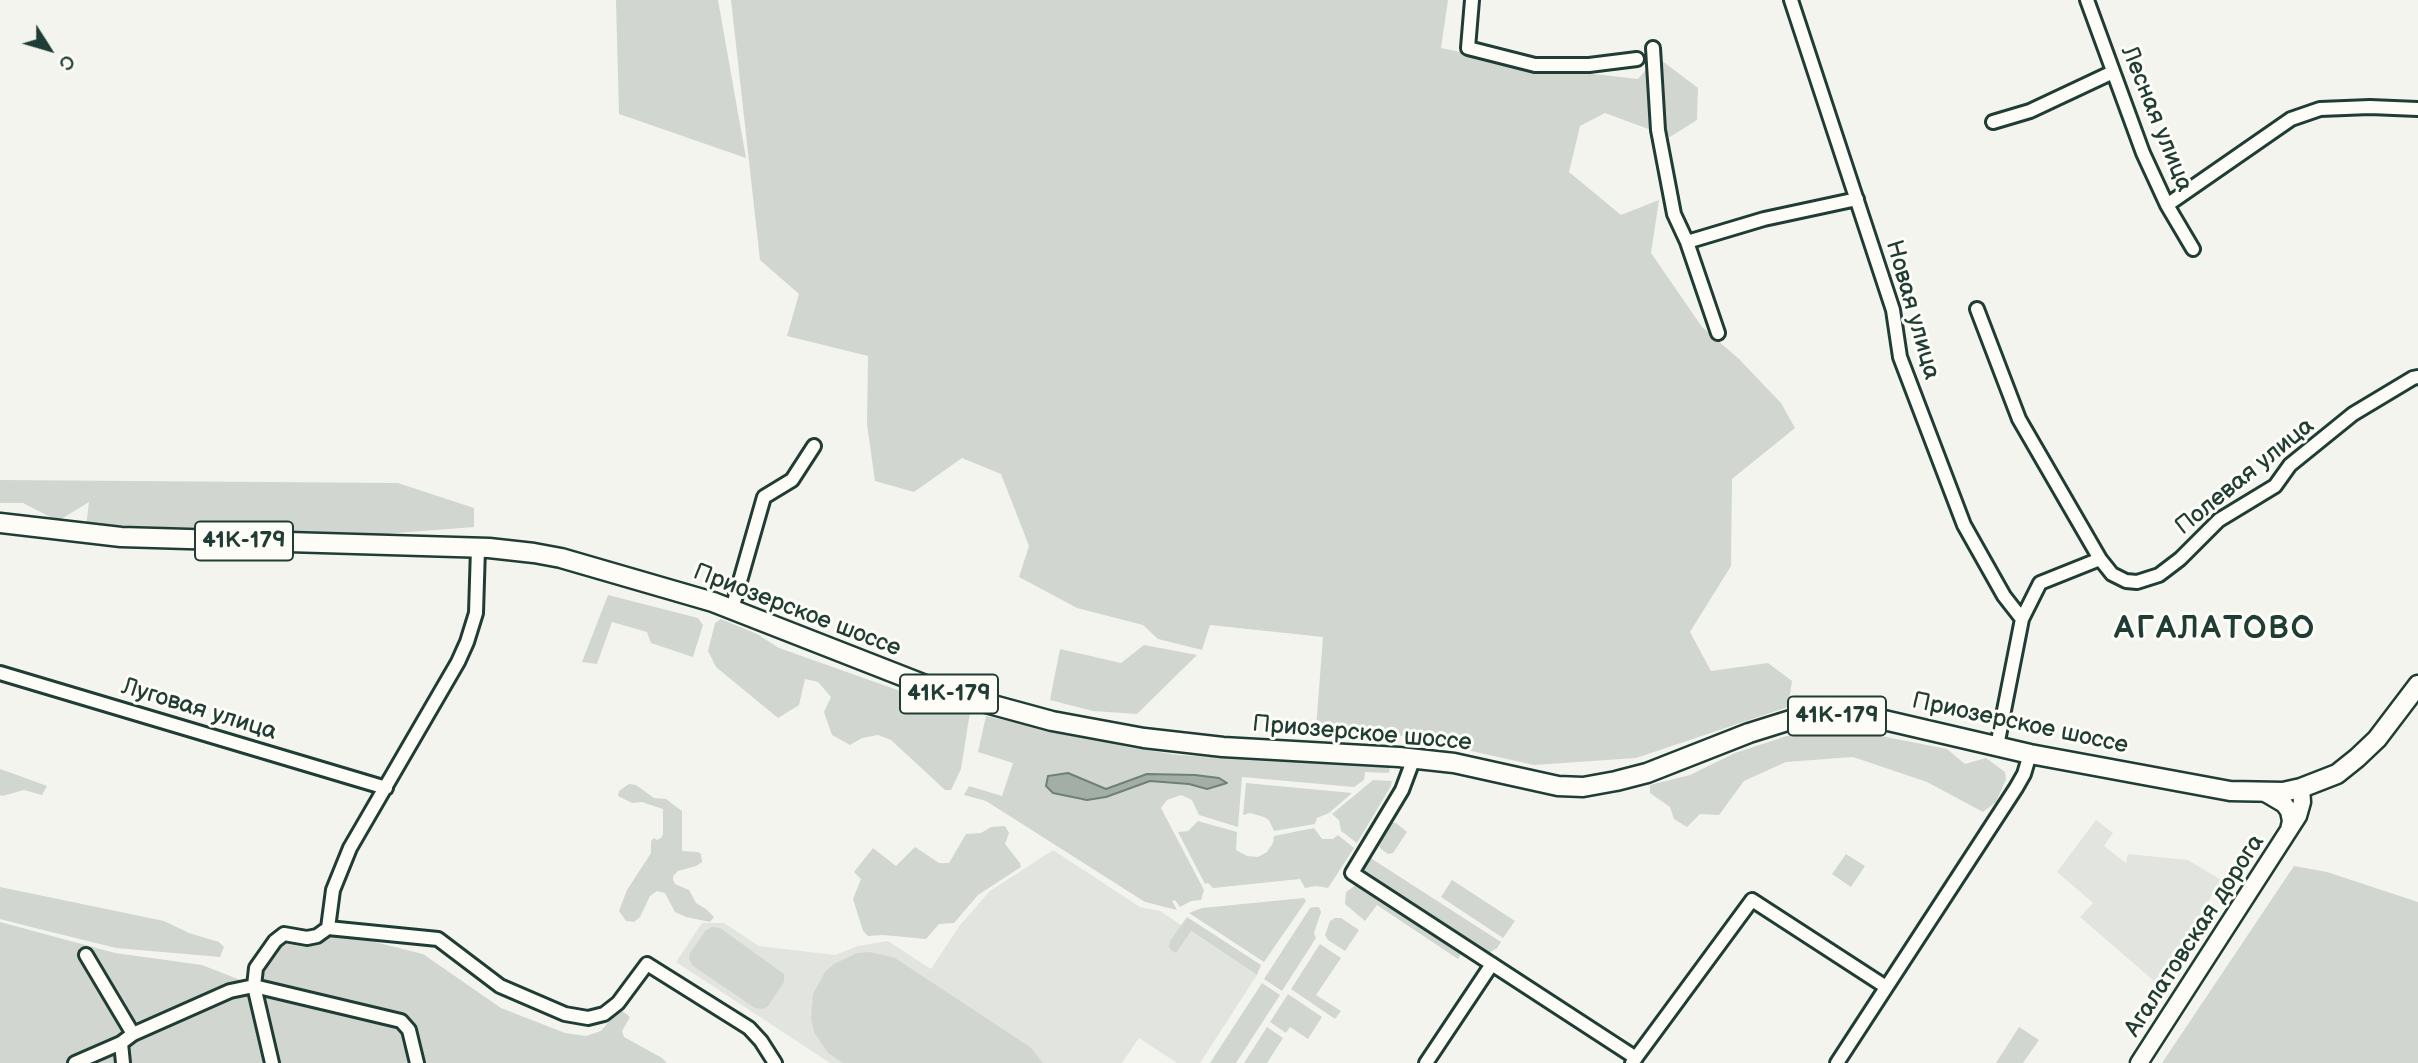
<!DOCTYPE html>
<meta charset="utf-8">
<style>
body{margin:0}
#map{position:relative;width:2418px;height:1063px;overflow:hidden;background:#f4f4ef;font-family:"Balsamiq Sans",sans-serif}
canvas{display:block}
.north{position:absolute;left:14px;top:14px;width:70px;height:70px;-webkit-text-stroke:5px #fdfcf7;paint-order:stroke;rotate:127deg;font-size:19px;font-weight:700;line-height:28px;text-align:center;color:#1f3d34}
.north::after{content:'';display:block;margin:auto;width:24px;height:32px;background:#1f3d34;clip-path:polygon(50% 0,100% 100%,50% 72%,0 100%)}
</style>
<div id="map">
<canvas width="2418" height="1063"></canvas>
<div class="north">С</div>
</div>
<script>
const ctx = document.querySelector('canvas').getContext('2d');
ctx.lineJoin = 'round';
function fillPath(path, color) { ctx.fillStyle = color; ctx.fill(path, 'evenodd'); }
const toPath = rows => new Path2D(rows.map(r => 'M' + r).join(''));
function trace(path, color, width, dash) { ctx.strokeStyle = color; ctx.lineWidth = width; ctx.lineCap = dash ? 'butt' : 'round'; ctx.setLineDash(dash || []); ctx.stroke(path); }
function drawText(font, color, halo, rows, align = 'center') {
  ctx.font = font + ' "Balsamiq Sans",sans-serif'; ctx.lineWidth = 6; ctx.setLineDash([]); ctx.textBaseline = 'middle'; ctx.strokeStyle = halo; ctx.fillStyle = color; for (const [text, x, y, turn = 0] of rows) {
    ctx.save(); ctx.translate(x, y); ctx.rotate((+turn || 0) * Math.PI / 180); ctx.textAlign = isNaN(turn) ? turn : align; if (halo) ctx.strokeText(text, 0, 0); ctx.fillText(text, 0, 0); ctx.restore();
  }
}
fillPath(toPath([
 [2096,820,2113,833,2104,846,2126,863,2128,854,2188,860,2221,880,2178,953,2154,981,2080,917,2093,903,2057,872],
 [1053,850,1140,907,1160,911,1257,975,1200,1063,1177,1063,1139,1038,1122,1063,830,1063,676,962,702,923,724,923,759,946,835,955,858,946,888,941,931,969,960,925,990,891]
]), '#e2e5df');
fillPath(toPath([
 [616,0,718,0,746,158,619,114],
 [731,0,1448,0,1441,48,1531,67,1638,79,1657,57,1698,88,1697,120,1670,137,1605,113,1580,126,1569,172,1621,215,1659,200,1651,253,1702,327,1739,359,1781,403,1795,428,1732,479,1731,566,1690,632,1711,671,1768,663,1792,681,1788,707,1636,758,1534,765,1404,736,1316,728,1323,637,1210,625,1202,650,1158,639,1143,625,1077,608,1019,577,1029,546,1001,474,962,458,914,492,875,481,867,424,868,356,787,336,799,294,760,260],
 [0,480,398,483,474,508,474,527,345,537,86,527,89,502,58,521,23,503,0,503],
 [608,595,698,618,703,625,693,657,651,643,647,632,612,622,597,664,582,662],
 [721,619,757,634,779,648,906,693,970,712,961,769,951,790,945,790,891,740,878,735,862,738,850,745,832,735,824,712,831,697,818,682,805,679,799,705,778,718,716,667,708,651,715,623],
 [1144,645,1197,655,1137,714,1093,711,1050,700,1060,649,1121,663],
 [986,716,1128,747,1178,755,1390,767,1389,773,1365,772,1364,780,1354,787,1242,777,1238,827,1199,815,1192,800,1181,795,1167,800,1161,808,1204,890,1201,900,1191,901,1180,907,1175,900,1172,901,1177,910,1145,902,986,801,964,795,969,786,1002,796,1013,763,978,752],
 [1068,773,1106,789,1147,774,1219,778,1207,789,1189,784,1150,781,1106,797,1087,800,1077,799,1053,774],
 [1799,732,1881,736,1947,749,1965,764,1986,758,2005,772,2006,779,1996,802,1983,812,1927,782,1853,757,1786,762,1744,781,1719,815,1700,814,1687,827,1674,819,1670,807,1650,793,1650,785,1690,775,1735,753],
 [0,769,20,776,47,786,42,795,24,790,2,796,0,795],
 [1373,780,1392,781,1391,786,1357,843,1341,831,1339,820,1332,814],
 [1246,783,1352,793,1329,813,1317,818,1315,824,1274,831,1269,820,1264,817,1250,813,1243,815],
 [629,784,636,785,654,798,666,799,682,811,682,851,698,852,701,854,702,862,696,866,678,871,673,876,673,880,675,884,689,890,696,903,706,909,714,917,710,922,686,917,675,912,665,893,657,891,650,896,640,917,634,922,626,921,619,911,627,890,651,853,651,841,654,838,657,840,661,838,663,834,663,809,642,802,632,803,618,796,619,791],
 [1198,821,1237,832,1236,850,1247,856,1258,857,1267,852,1273,843,1274,836,1314,828,1322,839,1333,839,1338,835,1354,848,1328,888,1316,886,1305,888,1300,879,1213,888,1208,883,1205,884,1178,832,1188,831],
 [1392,823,1396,823,1407,832,1393,853,1388,854,1380,848,1378,840,1387,825],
 [1005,826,1009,833,1005,844,1020,863,1021,867,978,895,954,923,939,924,926,939,883,935,868,936,863,931,853,899,861,879,854,872,873,848,896,866,915,847,939,863,949,863,966,834,981,833,991,827],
 [1846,854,1865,866,1851,887,1832,874],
 [1369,857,1501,942,1497,948,1489,953,1483,952,1365,875,1363,866],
 [2294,866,2327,872,2418,902,2418,1063,2162,1063],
 [1452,880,1515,921,1503,938,1441,897],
 [1356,885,1365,887,1463,951,1458,959,1377,905,1365,921,1345,904,1346,892],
 [0,887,164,921,189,933,219,942,224,947,220,957,116,948,35,928,0,919],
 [1304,898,1306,901,1264,962,1189,913,1202,908],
 [1315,907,1319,907,1321,912,1314,933,1316,938,1282,991,1264,979,1310,908],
 [1187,917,1261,965,1257,975,1191,931,1176,953,1171,950,1169,947,1170,941],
 [1335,918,1341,918,1359,930,1345,951,1328,940,1325,935,1330,921],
 [0,922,115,953,202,965,248,983,276,944,285,940,305,946,311,945,335,932,423,954,501,1008,565,1033,586,1036,601,1031,616,1013,621,1010,630,1017,622,1031,624,1037,662,1058,667,1063,0,1063],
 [712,927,720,928,784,974,784,982,768,1006,763,1009,755,1008,693,966,689,959,690,953,706,930],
 [1320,944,1341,958,1316,995,1341,1011,1335,1019,1291,989],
 [870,952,895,958,1030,1047,1043,1063,843,1063,828,1053,814,1032,811,1019,813,994,825,972,834,964,857,953],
 [1262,983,1280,995,1236,1063,1210,1063],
 [1288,994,1322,1017,1308,1039,1290,1027,1286,1033,1270,1022],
 [1267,1027,1283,1038,1267,1063,1244,1063],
 [2019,1027,2039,1040,2023,1063,1996,1063]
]), '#d1d6d1');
const water = toPath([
 [1068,773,1106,789,1147,774,1195,775,1219,778,1227,783,1207,789,1189,784,1150,781,1106,797,1087,800,1053,793,1046,786,1048,776,1068,773]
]);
fillPath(water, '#a3aea7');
trace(water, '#6e8179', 2);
const street = toPath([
 [1472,0,1468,48,1535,65,1589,65,1637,59],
 [1791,0,1893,310,1900,357,1964,525,2004,596,2022,619],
 [2087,0,2143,153,2167,205,2193,249],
 [1653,48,1658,130,1674,214,1687,242,1718,333],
 [1993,122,2030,111,2113,72],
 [2167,205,2291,119,2320,109,2370,107,2418,109],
 [1687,242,1764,219,1857,199],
 [1977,309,2019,419,2100,559,2040,583,2022,619,1997,746],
 [2100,559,2112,574,2126,581,2137,582,2159,575,2180,559,2219,520,2275,486,2290,465,2353,414,2413,378,2418,377],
 [732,609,764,497,792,480,814,446],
 [0,673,386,788],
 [1414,758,1402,790,1352,873,1636,1058],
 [328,928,438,939,500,986,565,1014,588,1018,604,1014,618,1003,647,964,749,1028,761,1041,775,1063],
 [328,928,333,890,350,848,458,662,467,642,476,613,478,548],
 [86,955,133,1034],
 [121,1043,123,1063],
 [75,1063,121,1043,133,1034,230,991,254,986,401,1021,409,1030,417,1063],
 [272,1063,254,986,256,968,275,941,284,934,307,938,317,936,328,928],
 [1426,1063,1492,964],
 [1632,1063,1752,900,1886,987],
 [1837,1063,2016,788,2024,774,2030,754]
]);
const secondary = toPath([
 [2267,794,2284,804,2289,811,2291,821,2289,830],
 [2139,1063,2298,816,2302,802,2301,788]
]);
const primary = toPath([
 [0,523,121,537,489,548,534,553,561,558,713,602,938,690,1052,721,1144,738,1223,747,1399,757,1454,763,1558,786,1583,787,1616,781,1647,773,1749,733,1797,718,1844,715,1871,717,2030,754,2230,791,2283,792,2301,788,2337,774,2357,758,2377,739,2418,685]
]);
trace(street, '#1f3d34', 18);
trace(secondary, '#1f3d34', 21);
trace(primary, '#1f3d34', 23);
trace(street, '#fdfcf7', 12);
trace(secondary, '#fdfcf7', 16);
trace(primary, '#fdfcf7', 18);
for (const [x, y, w] of [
 [244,541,98],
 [949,694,98],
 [1837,716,98]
]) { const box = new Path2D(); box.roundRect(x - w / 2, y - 19.5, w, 39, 5); ctx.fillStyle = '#fdfcf7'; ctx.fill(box); trace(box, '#1f3d34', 2); }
drawText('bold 23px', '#1f3d34', null, [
 ["41К-179",244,541],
 ["41К-179",949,694],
 ["41К-179",1837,716]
]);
drawText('24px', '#1f3d34', '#fdfcf7', [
 ["Лесная улица",2156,119,68],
 ["Новая улица",1912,310,74],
 ["Полевая улица",2245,477,-39],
 ["Приозерское шоссе",797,611,21],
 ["Луговая улица",199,710,17],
 ["Приозерское шоссе",2020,724,12],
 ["Приозерское шоссе",1362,734,5],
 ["Агалатовская дорога",2195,936,-57]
]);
ctx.letterSpacing = '2px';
drawText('bold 32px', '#1f3d34', '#fdfcf7', [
 ["АГАЛАТОВО",2215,630]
]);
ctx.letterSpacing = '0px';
</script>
